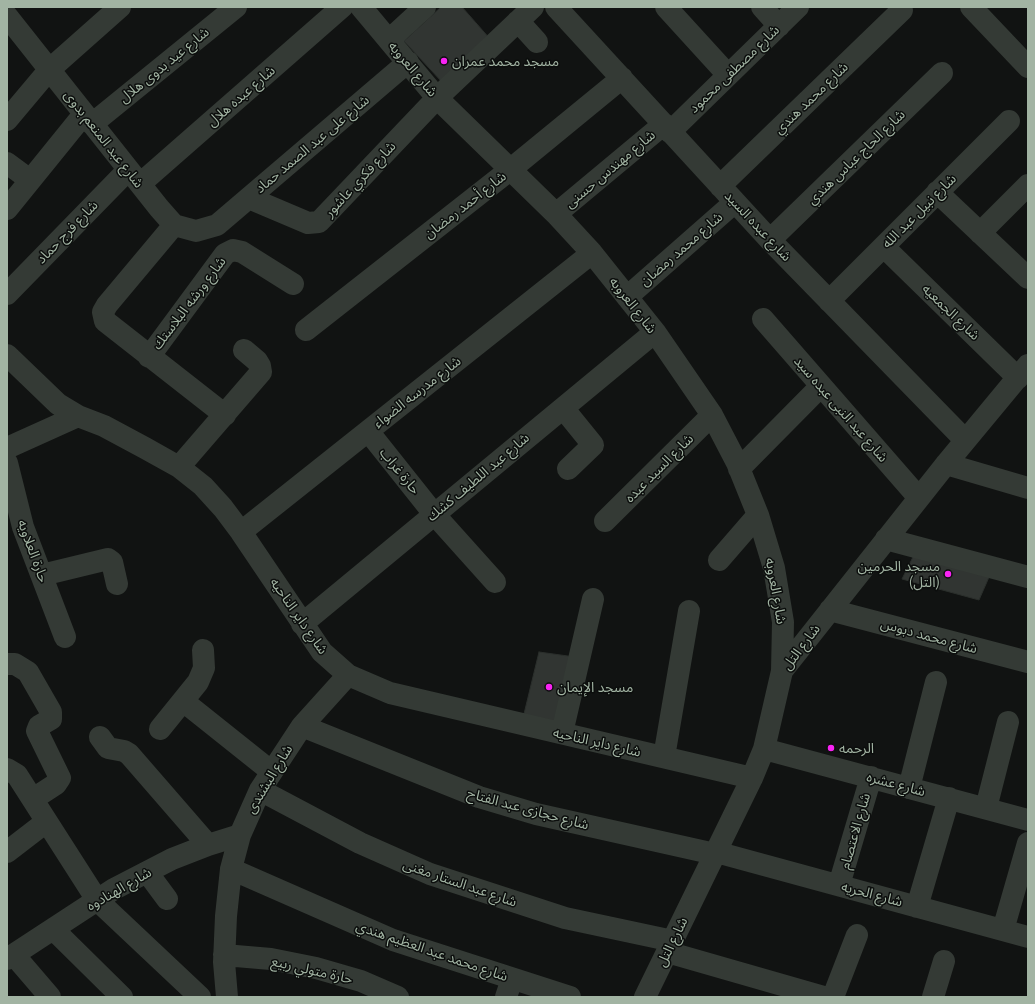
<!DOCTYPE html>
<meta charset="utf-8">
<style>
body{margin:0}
#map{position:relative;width:1035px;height:1004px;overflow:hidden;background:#111312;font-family:Ubuntu,sans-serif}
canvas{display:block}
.frame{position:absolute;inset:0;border:8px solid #a2b4a3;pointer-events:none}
</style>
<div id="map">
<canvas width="1035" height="1004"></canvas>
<div class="frame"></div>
</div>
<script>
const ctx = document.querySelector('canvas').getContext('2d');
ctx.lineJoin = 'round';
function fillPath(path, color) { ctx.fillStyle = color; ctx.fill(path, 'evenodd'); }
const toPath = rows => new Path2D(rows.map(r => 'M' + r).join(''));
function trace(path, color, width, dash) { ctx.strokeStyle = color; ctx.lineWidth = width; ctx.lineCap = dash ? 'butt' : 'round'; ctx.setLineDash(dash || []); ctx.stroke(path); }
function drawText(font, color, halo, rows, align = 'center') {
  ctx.font = font + ' Ubuntu,"Noto Sans Arabic",sans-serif'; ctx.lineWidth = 3; ctx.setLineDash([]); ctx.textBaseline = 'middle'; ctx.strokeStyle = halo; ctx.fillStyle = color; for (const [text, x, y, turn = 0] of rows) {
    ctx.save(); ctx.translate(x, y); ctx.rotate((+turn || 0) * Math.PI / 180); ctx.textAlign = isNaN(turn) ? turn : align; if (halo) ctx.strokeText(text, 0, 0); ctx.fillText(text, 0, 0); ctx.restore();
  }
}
const building = toPath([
 [441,7,462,7,491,40,442,82,404,41,441,7],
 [917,549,993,568,979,600,902,579,917,549],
 [539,652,575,657,559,726,523,718,539,652]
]);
fillPath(building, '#313532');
trace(building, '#2b2f2c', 1);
trace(toPath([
 [361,7,437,98,556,214,592,253,655,332,712,415,737,463,758,515,774,568,783,622,782,671],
 [556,7,770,240,965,440],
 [666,7,728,75],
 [762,7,779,26],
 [971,7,1028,67],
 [7,16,159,208,174,225,196,231,217,225,408,62],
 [518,21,537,42],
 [389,40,425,7],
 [7,120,49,70,120,7],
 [92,124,236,7],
 [670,132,798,7],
 [7,163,30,180],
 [140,184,342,7],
 [720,186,902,10],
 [937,192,1028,278],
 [249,198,308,223,319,222,437,98,533,7],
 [7,209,84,114],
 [556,214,664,124],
 [174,225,107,305,103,312,105,321,225,415],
 [980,233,1028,185],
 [770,240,942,73],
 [884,247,1018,378],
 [7,294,127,171],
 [627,297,735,202],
 [829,301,1009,121],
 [763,319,919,498],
 [306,330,511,169,622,78],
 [7,355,58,404,78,416,104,426,145,448,179,467,203,486,223,508,241,532,322,652,348,675,390,693,752,778],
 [149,357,225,254,233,250,242,252,293,284],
 [563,408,593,445,568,469],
 [368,431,434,514,495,582],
 [7,448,78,416],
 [7,463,23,527,65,637],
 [946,464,1028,488],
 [179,467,261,372,260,366,257,361,244,350],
 [739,469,821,386],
 [605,521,712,415],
 [241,532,592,253],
 [886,539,1028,577],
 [719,560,758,515],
 [42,575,108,559,112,562,117,584],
 [830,610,1028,662],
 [302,624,655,332],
 [7,664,15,664,28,672,51,712,51,719,39,726,37,731,60,778,56,784,33,799],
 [183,701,272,772],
 [302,726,479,797,536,814,715,854],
 [160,729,198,682,204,668,203,650],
 [562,733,593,599],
 [100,737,108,748,124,751,129,754,208,845],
 [764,749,1028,820],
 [664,757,689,611],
 [7,769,17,775,97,900,200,997],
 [909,788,936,682],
 [260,790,360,843,430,874,565,918,673,941],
 [986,808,1008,722],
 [7,852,46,822],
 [716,852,1028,937],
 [231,869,393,940,570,997],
 [147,872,167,899],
 [839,885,871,777],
 [917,907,949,798],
 [53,929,122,997],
 [1003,930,1028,843],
 [667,952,824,997],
 [14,955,50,997],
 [224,955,271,959,316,968,361,981,398,997],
 [7,959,114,889,172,859,208,845,240,835],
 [227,997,224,962,226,916,231,869,240,835,260,790,302,726,348,675],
 [506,997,512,979],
 [645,997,752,778,764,749,782,671,946,464,1028,365],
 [833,997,857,935],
 [933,997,944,961]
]), '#343a35', 22);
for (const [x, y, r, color] of [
 [444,61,4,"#f923f4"],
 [948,574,4,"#f923f4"],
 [549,687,4,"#f923f4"],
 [831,748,4,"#f923f4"]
]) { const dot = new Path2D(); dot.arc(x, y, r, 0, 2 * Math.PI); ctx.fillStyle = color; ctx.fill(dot); trace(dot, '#0c0e0d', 1.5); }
drawText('14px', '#a2b4a3', '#0c0e0d', [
 ["مسجد محمد عمران",452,61],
 ["مسجد الحرمين",940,566,"right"],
 ["(التل)",940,582,"right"],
 ["مسجد الإيمان",557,687],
 ["الرحمه",839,748]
], 'left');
drawText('14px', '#a2b4a3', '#0c0e0d', [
 ["شارع عيد بدوى هلال",164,65,-39],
 ["شارع العروبه",413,69,50],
 ["شارع مصطفى محمود",734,69,-44],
 ["شارع عبده هلال",241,96,-41],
 ["شارع محمد هندي",811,98,-44],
 ["شارع عبد المنعم بدوى",104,139,52],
 ["شارع على عبد الصمد حماد",312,144,-40],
 ["شارع الحاج عباس هندي",856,157,-44],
 ["شارع مهندس حسنى",610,169,-40],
 ["شارع فكري عاشور",360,179,-47],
 ["شارع أحمد رمضان",465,205,-38],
 ["شارع نبيل عبد الله",919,211,-45],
 ["شارع عبده السيد",758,226,47],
 ["شارع فرج حماد",67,232,-46],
 ["شارع محمد رمضان",681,249,-41],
 ["شارع ورشه البلاستك",189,303,-53],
 ["شارع العروبه",633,305,52],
 ["شارع الجمعيه",951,312,44],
 ["شارع مدرسه الضواء",417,392,-38],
 ["شارع عبد النبى عبده سيد",841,409,49],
 ["شارع السيد عبده",659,468,-45],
 ["حارة غراب",400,471,51],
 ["شارع عبد اللطيف كشك",478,477,-40],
 ["حارة العلاويه",33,551,70],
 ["شارع العروبه",776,591,80],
 ["شارع داير الناحيه",299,616,55],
 ["شارع محمد دبوس",929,636,15],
 ["شارع التل",801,647,-53],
 ["شارع داير الناحيه",597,742,13],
 ["شارع البشندى",269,779,-59],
 ["شارع عشره",896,784,15],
 ["شارع حجازى عبد الفتاح",528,809,15],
 ["شارع الاعتصام",855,831,-74],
 ["شارع عبد الستار مغنى",460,883,19],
 ["شارع الهنادوه",119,889,-30],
 ["شارع الحريه",872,894,15],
 ["شارع التل",672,942,-64],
 ["شارع محمد عبد العظيم هندي",432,951,19],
 ["حارة متولي ربيع",312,970,13]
]);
</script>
